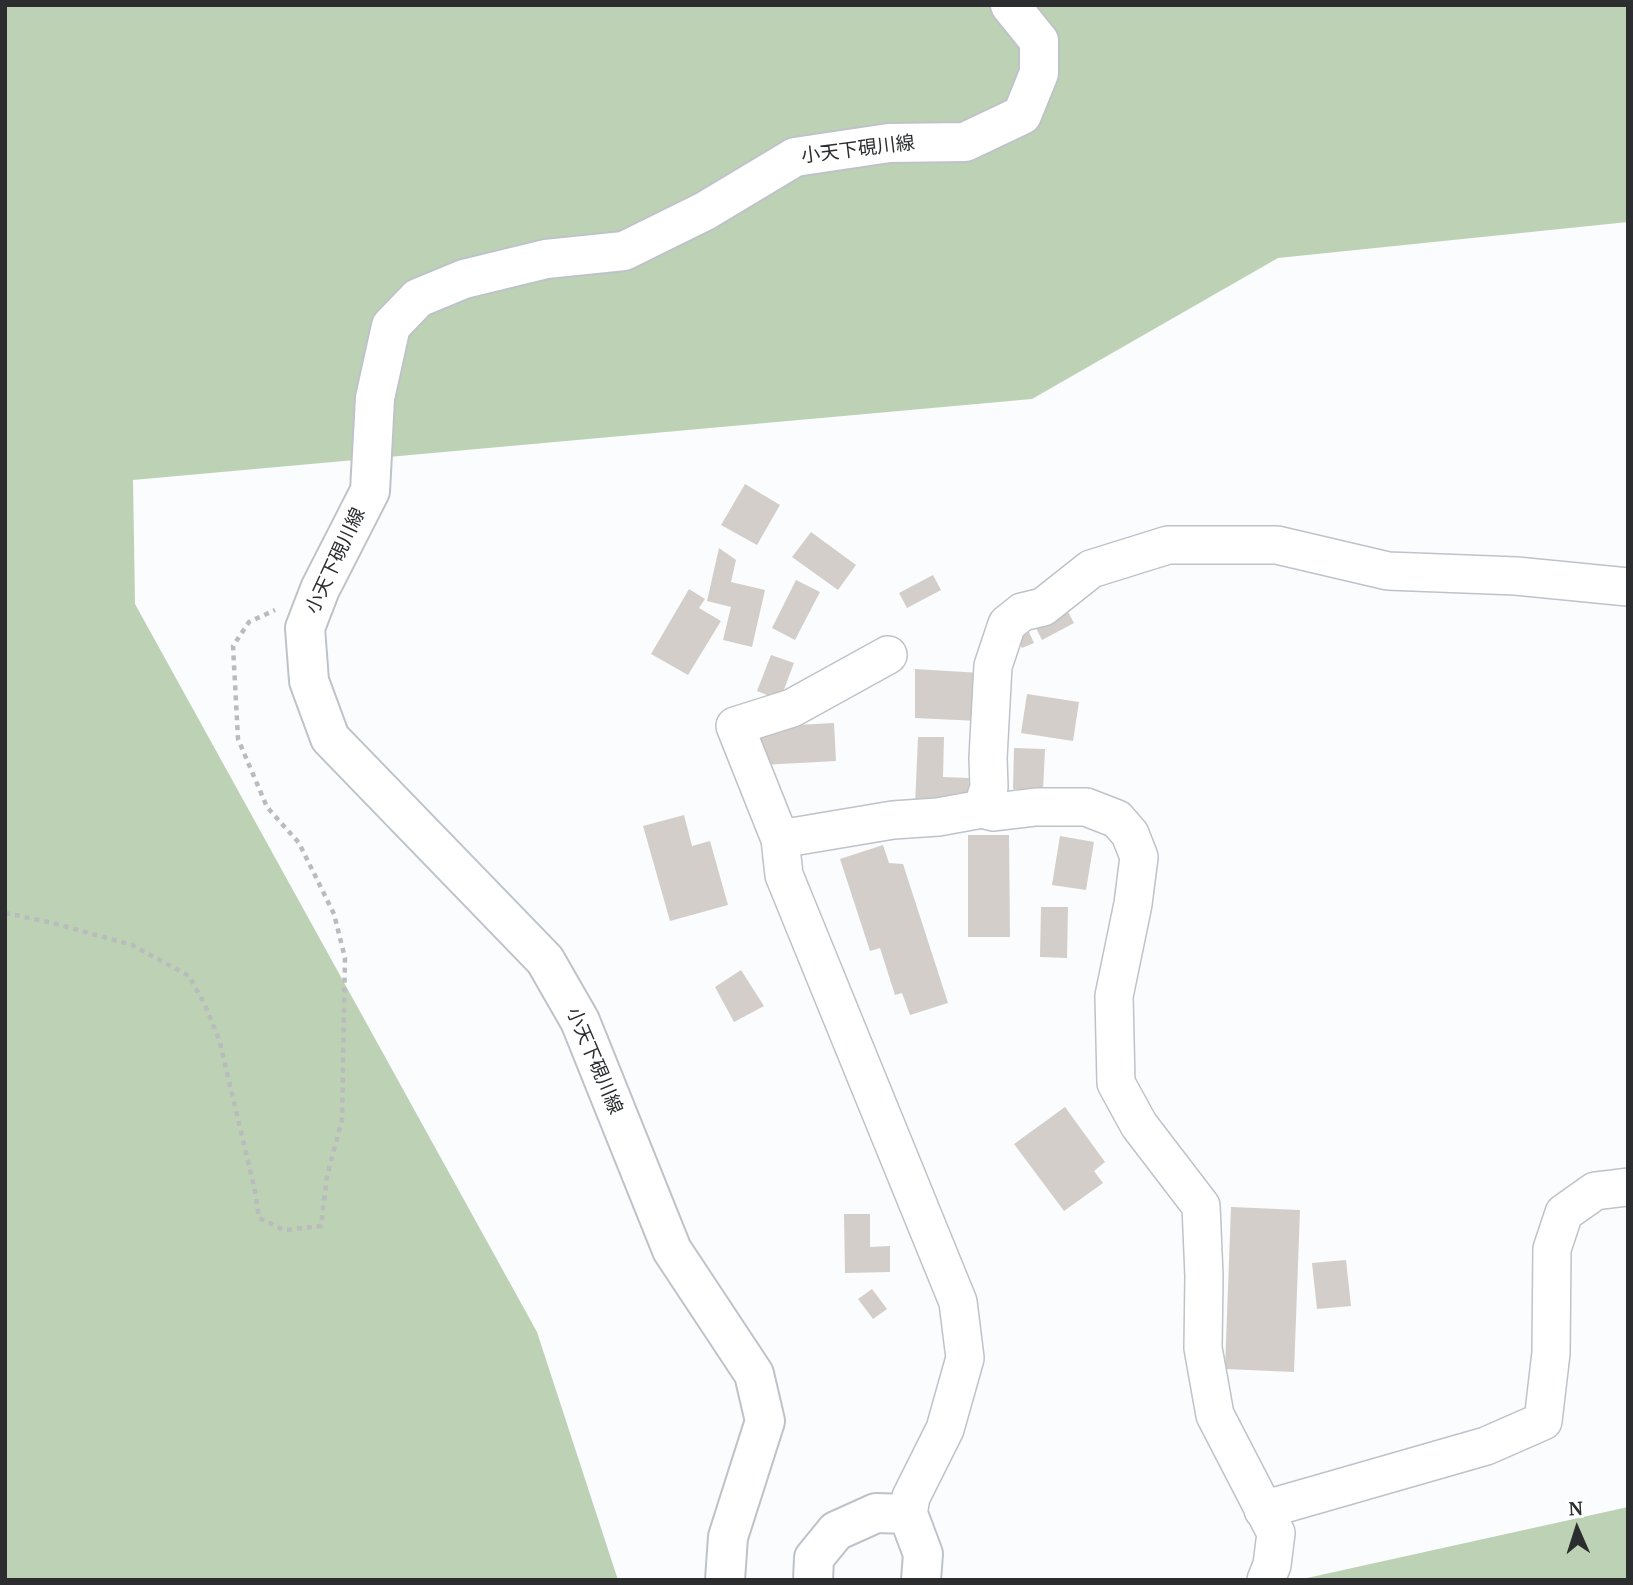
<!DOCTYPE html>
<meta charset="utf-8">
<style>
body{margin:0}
#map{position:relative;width:1633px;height:1585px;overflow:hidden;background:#fafcfe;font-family:"PT Serif",serif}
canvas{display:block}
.frame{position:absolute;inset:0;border:7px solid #2b2d2f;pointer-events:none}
.north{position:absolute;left:1542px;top:1494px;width:70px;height:70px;-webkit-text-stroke:5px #fff;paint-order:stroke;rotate:357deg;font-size:19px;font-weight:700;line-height:28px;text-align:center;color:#2b2d2f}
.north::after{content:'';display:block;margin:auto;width:24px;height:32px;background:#2b2d2f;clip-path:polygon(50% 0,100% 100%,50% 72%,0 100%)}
</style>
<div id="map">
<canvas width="1633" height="1585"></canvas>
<div class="frame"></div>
<div class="north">N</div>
</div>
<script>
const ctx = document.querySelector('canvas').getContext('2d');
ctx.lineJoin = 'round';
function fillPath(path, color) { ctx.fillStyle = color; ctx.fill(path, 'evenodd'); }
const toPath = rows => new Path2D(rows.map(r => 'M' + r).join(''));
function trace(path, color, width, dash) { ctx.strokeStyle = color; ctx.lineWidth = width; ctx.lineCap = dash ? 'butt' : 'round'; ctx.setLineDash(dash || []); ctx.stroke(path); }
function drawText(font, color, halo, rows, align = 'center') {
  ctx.font = font + ' "PT Serif","Noto Sans JP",serif'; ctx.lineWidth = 7; ctx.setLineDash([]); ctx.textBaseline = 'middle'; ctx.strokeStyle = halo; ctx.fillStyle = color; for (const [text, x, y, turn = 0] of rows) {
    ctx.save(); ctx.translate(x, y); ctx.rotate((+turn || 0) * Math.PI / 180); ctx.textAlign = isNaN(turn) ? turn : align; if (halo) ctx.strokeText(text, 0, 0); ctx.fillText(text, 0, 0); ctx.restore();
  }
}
fillPath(toPath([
 [5,5,1628,5,1628,222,1278,258,1032,399,133,480,135,604,537,1332,618,1580,5,1580],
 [1628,1507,1628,1580,1298,1580]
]), '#bdd2b4');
fillPath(toPath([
 [745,484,780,505,757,545,721,525],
 [811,532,856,565,838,590,792,557],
 [719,548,736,560,731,582,765,590,752,647,723,640,731,607,707,601],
 [933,575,941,590,907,608,899,593],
 [796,580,820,592,795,640,772,628],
 [689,589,705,599,699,608,721,621,688,675,651,654],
 [1067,610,1074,623,1042,640,1035,626],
 [1024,621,1034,643,1022,648,1012,626],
 [771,655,794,663,780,700,757,691],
 [915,669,981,673,979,721,915,718],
 [1027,694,1079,702,1073,741,1021,733],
 [834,723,836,761,762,765,760,727],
 [918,737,944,737,943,777,969,778,968,808,915,806],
 [1014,748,1045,749,1043,790,1013,789],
 [684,815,692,846,710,841,728,905,670,921,643,826],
 [968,835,1009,835,1010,937,968,937],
 [1060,836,1094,842,1086,890,1052,885],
 [883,845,889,863,903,864,948,1003,910,1015,902,993,895,995,880,948,870,951,840,859],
 [1041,907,1068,907,1067,958,1040,957],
 [741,970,764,1006,734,1022,715,987],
 [1065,1107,1105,1162,1094,1171,1103,1183,1064,1211,1014,1144],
 [1231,1207,1300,1210,1294,1372,1225,1369],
 [844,1214,870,1214,870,1247,890,1246,890,1272,845,1273],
 [1346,1260,1351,1306,1317,1309,1312,1263],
 [872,1289,887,1309,873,1319,858,1299]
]), '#d3cec9');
const minor = toPath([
 [888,655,792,708,735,726,780,839,784,875,958,1302,965,1358,945,1429,911,1497,908,1514],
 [780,839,893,820,938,817,982,809],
 [1263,1510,1486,1446,1543,1421,1551,1353,1552,1249,1564,1213,1595,1191,1628,1187],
 [1266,1580,1272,1565,1276,1533,1215,1415,1203,1348,1204,1276,1201,1206,1139,1125,1116,1083,1114,996,1133,904,1139,857,1130,834,1117,819,1086,807,1036,807,994,812,982,809,989,787,988,758,993,666,1007,624,1022,612,1043,607,1091,569,1168,545,1277,545,1388,571,1516,576,1628,587]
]);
const major = toPath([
 [725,1580,728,1537,765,1421,754,1374,672,1250,580,1021,545,960,330,738,309,681,305,628,320,589,370,491,375,398,391,326,418,298,464,279,546,259,624,251,705,211,795,157,889,143,965,142,1022,115,1039,73,1039,41,1010,5],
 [813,1580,814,1558,836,1531,876,1513,908,1514,923,1554,921,1580]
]);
trace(minor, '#bec3c9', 40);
trace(major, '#bec3c9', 42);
trace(toPath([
 [5,913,53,923,132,945,189,976,205,1005,219,1039,255,1191,259,1218,284,1230,321,1226,327,1176,342,1120,345,958,334,914,299,843,267,807,238,739,233,646,249,622,275,610]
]), '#b9bbbd', 4.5, [5, 5]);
trace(minor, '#fff', 37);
trace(major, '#fff', 38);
drawText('19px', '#2b2d2f', '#fff', [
 ["小天下硯川線",858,150,-7],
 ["小天下硯川線",336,561,-65],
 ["小天下硯川線",594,1061,67]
]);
</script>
